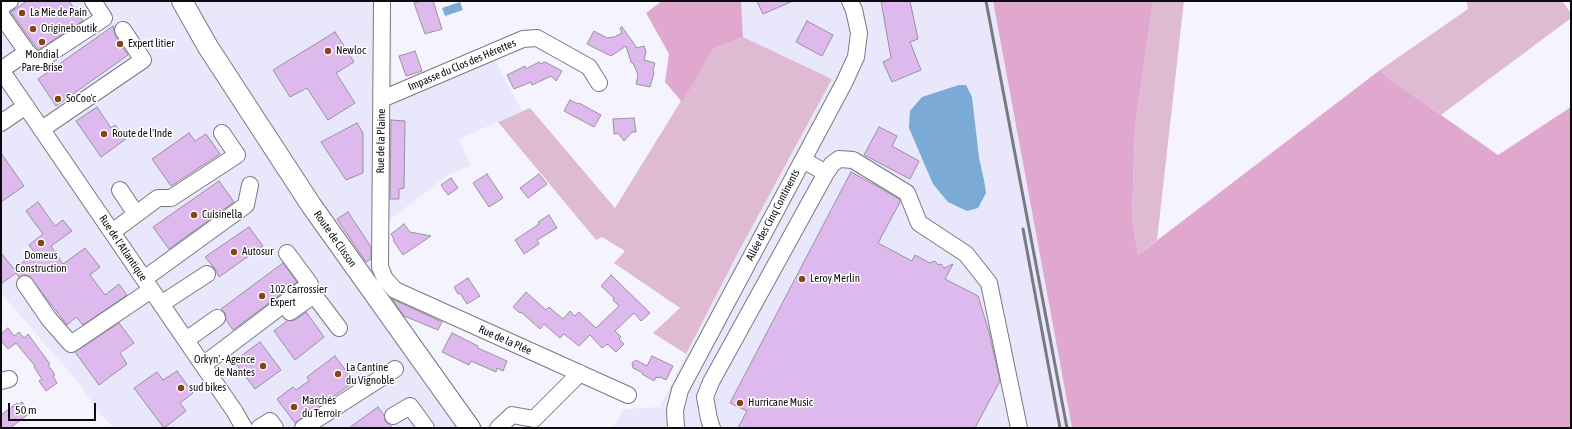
<!DOCTYPE html>
<meta charset="utf-8">
<style>
body{margin:0}
#map{position:relative;width:1572px;height:429px;overflow:hidden;background:#f5f3fe;font-family:"Asap Condensed",sans-serif}
canvas{display:block}
.frame{position:absolute;inset:0;border:2px solid #0c0c10;pointer-events:none}
.scale{position:absolute;left:8px;top:403px;width:88px;height:18px;box-sizing:border-box;border:2px solid #0c0c10;border-top:0;padding-left:5px;font-size:12px;line-height:14px;white-space:nowrap;color:#0c0c10;-webkit-text-stroke:3px #fff;paint-order:stroke}
</style>
<div id="map">
<canvas width="1572" height="429"></canvas>
<div class="frame"></div>
<div class="scale">50 m</div>
</div>
<script>
const ctx = document.querySelector('canvas').getContext('2d');
ctx.lineJoin = 'round';
function fillPath(path, color) { ctx.fillStyle = color; ctx.fill(path, 'evenodd'); }
const toPath = rows => new Path2D(rows.map(r => 'M' + r).join(''));
function trace(path, color, width, dash) { ctx.strokeStyle = color; ctx.lineWidth = width; ctx.lineCap = dash ? 'butt' : 'round'; ctx.setLineDash(dash || []); ctx.stroke(path); }
function drawText(font, color, halo, rows, align = 'center') {
  ctx.font = font + ' "Asap Condensed",sans-serif'; ctx.lineWidth = 3; ctx.setLineDash([]); ctx.textBaseline = 'middle'; ctx.strokeStyle = halo; ctx.fillStyle = color; for (const [text, x, y, turn = 0] of rows) {
    ctx.save(); ctx.translate(x, y); ctx.rotate((+turn || 0) * Math.PI / 180); ctx.textAlign = isNaN(turn) ? turn : align; if (halo) ctx.strokeText(text, 0, 0); ctx.fillText(text, 0, 0); ctx.restore();
  }
}
fillPath(toPath([
 [1,1,391,1,392,86,489,49,522,111,459,139,471,166,448,175,388,221,388,262,371,271,484,428,115,428,100,414,78,382,1,293],
 [741,1,993,1,1072,428,613,428,624,409,660,407,686,354,739,251,832,79,743,37]
]), '#e9e7fb');
fillPath(toPath([
 [1153,1,1184,1,1157,240,1138,255,1132,216,1135,127],
 [1467,1,1562,1,1571,13,1571,18,1441,115,1391,80,1380,70,1468,9],
 [743,37,832,79,739,251,686,354,653,333,680,308,614,263,625,251,602,237,596,240,498,122,530,108,615,208,713,49]
]), '#dfbad3');
fillPath(toPath([
 [662,1,741,1,743,37,713,49,682,102,665,82,669,54,646,13],
 [993,1,1153,1,1135,127,1132,216,1138,255,1380,70,1391,80,1498,155,1571,107,1571,428,1072,428]
]), '#e0a8ce');
fillPath(toPath([
 [460,2,463,10,445,16,442,8],
 [959,85,966,85,972,97,979,158,984,180,986,193,978,208,967,211,948,202,933,184,909,128,910,111,922,97]
]), '#7aaad5');
const building = toPath([
 [27,1,69,1,83,21,38,50,11,12,27,1],
 [421,1,433,1,442,29,425,34,414,3,421,1],
 [757,1,793,1,763,14,757,1],
 [881,1,910,1,918,39,910,42,921,70,892,82,883,62,891,58,881,1],
 [807,21,833,35,822,56,796,42,807,21],
 [113,26,115,35,128,55,56,106,38,79,113,26],
 [622,27,637,48,644,46,646,51,644,60,655,63,653,70,654,73,650,87,636,84,638,75,634,65,631,62,626,46,611,56,587,44,594,31,607,38,614,37,622,33,620,28,622,27],
 [335,32,354,62,336,73,355,103,328,120,307,88,290,97,273,70,335,32],
 [415,51,422,71,406,76,399,56,415,51],
 [539,62,540,64,545,62,562,71,556,81,551,76,532,85,531,82,514,89,507,75,525,66,526,69,539,62],
 [570,100,578,104,579,103,601,115,594,127,564,111,570,100],
 [97,107,111,128,115,125,126,139,101,157,76,121,97,107],
 [634,118,636,132,632,132,624,141,618,133,614,134,613,119,634,118],
 [391,120,405,121,404,188,399,189,399,199,390,199,391,120],
 [357,123,363,133,363,173,346,180,321,142,357,123],
 [879,127,897,136,892,146,919,161,910,179,864,155,879,127],
 [189,133,195,141,206,134,220,154,171,186,152,159,189,133],
 [1,153,24,186,1,202,1,153],
 [851,172,875,185,899,199,900,202,878,243,912,261,915,255,930,263,935,261,938,265,941,264,944,268,953,264,945,279,978,296,989,332,1000,381,975,428,738,428,747,411,730,403,851,172],
 [487,174,503,198,489,207,473,183,487,174],
 [539,174,547,184,528,198,520,188,539,174],
 [451,178,458,188,448,195,441,185,451,178],
 [219,181,234,202,169,249,153,227,219,181],
 [38,202,55,226,63,220,72,231,51,246,63,264,85,248,100,267,90,275,105,295,119,284,127,295,83,325,76,317,67,325,29,276,24,275,19,277,16,273,1,284,1,253,14,269,35,253,29,245,43,234,26,211,38,202],
 [348,212,371,247,371,259,366,262,337,219,348,212],
 [549,215,557,228,537,240,539,244,524,254,515,240,539,224,538,222,549,215],
 [404,224,410,232,431,236,403,255,393,240,394,239,391,234,404,224],
 [249,227,263,246,219,277,215,269,205,257,249,227],
 [283,263,297,282,233,330,226,320,225,313,221,309,283,263],
 [611,275,650,313,641,321,634,313,615,331,621,337,619,339,624,344,616,352,607,344,602,348,590,335,579,346,564,334,560,338,544,324,540,329,521,312,520,313,513,307,526,292,546,310,549,307,563,319,570,311,575,316,579,312,596,328,619,306,613,300,614,298,601,286,611,275],
 [468,278,480,296,467,304,460,293,458,294,454,287,468,278],
 [392,299,442,322,438,330,404,316,392,299],
 [306,312,324,337,295,360,274,331,287,321,295,320,306,312],
 [119,323,134,343,120,353,127,364,99,385,75,352,119,323],
 [8,328,14,336,19,332,24,338,28,334,50,364,48,365,55,375,53,376,57,383,46,391,39,381,42,379,34,367,35,366,16,343,8,349,1,341,1,334,8,328],
 [452,333,478,346,478,348,507,361,503,371,497,368,496,372,471,361,469,365,442,352,452,333],
 [260,342,281,370,255,389,234,361,260,342],
 [335,356,354,382,295,423,277,399,293,387,296,390,309,381,307,377,335,356],
 [652,356,673,366,666,380,660,377,659,378,656,377,654,381,642,374,643,373,633,368,632,363,636,360,647,366,652,356],
 [177,371,193,393,180,403,186,411,164,428,134,388,157,372,163,380,177,371],
 [22,402,30,413,10,428,1,428,1,415,17,403,18,405,22,402],
 [378,407,384,415,385,421,393,428,349,428,378,407]
]);
fillPath(building, '#deb9ee');
trace(building, '#99929c', 1);
const minor = toPath([
 [382,1,380,267,385,279,395,290,628,395],
 [1,10,2,6,10,1],
 [1,15,27,52,37,62,104,18,93,1],
 [1,70,235,412,244,428],
 [1,70,27,52],
 [382,99,523,39,537,38,589,67,599,83],
 [1,123,26,106],
 [42,129,143,60,123,30],
 [826,173,832,164,839,159,853,160,907,193,919,223,966,254,989,283,1019,428],
 [120,190,136,214],
 [112,232,158,198,171,198,237,155,222,133],
 [144,279,246,205,250,185],
 [25,284,49,319,71,344,151,290],
 [161,304,207,274],
 [290,312,314,295,339,328],
 [186,340,217,318],
 [203,365,310,284,287,253],
 [1,381,9,379],
 [393,416,410,406,426,428],
 [259,428,270,421,275,428],
 [303,428,395,369],
 [498,428,512,415,534,419,580,373],
 [676,428,675,410,680,390,844,83,856,57,859,33,854,10,850,1],
 [712,428,709,419,705,397,711,382,826,173,803,160]
]);
const major = toPath([
 [182,1,208,47,311,205,470,428]
]);
trace(minor, '#7a7883', 18);
trace(major, '#7a7883', 22);
trace(minor, '#fff', 16);
trace(major, '#fff', 20);
trace(toPath([
 [986,1,1067,428],
 [1023,229,1060,428]
]), '#7a7980', 3);
for (const [x, y, r, color] of [
 [22,13,4,"#89441b"],
 [33,29,4,"#89441b"],
 [42,42,4,"#89441b"],
 [120,44,4,"#89441b"],
 [328,51,4,"#89441b"],
 [58,99,4,"#89441b"],
 [104,134,4,"#89441b"],
 [194,215,4,"#89441b"],
 [41,243,4,"#89441b"],
 [234,252,4,"#89441b"],
 [802,279,4,"#89441b"],
 [262,296,4,"#89441b"],
 [263,366,4,"#89441b"],
 [338,374,4,"#89441b"],
 [181,388,4,"#89441b"],
 [740,403,4,"#89441b"],
 [294,407,4,"#89441b"]
]) { const dot = new Path2D(); dot.arc(x, y, r, 0, 2 * Math.PI); ctx.fillStyle = color; ctx.fill(dot); trace(dot, '#fff', 1.5); }
drawText('11px', '#0c0c10', '#fff', [
 ["La Mie de Pain",30,13],
 ["Origineboutik",41,29],
 ["Expert litier",128,44],
 ["Newloc",336,51],
 ["Mondial",42,55,"center"],
 ["Pare-Brise",42,68,"center"],
 ["SoCoo'c",66,99],
 ["Route de l'Inde",112,134],
 ["Cuisinella",202,215],
 ["Autosur",242,252],
 ["Domeus",41,256,"center"],
 ["Construction",41,269,"center"],
 ["Leroy Merlin",810,279],
 ["102 Carrossier",270,290],
 ["Expert",270,303],
 ["Orkyn' - Agence",255,360,"right"],
 ["de Nantes",255,373,"right"],
 ["La Cantine",346,368],
 ["du Vignoble",346,381],
 ["sud bikes",189,388],
 ["Marchés",302,401],
 ["du Terroir",302,414],
 ["Hurricane Music",748,403]
], 'left');
drawText('11px', '#0c0c10', '#fff', [
 ["Impasse du Clos des Hérettes",462,65,-23],
 ["Rue de la Plaine",381,141,-89],
 ["Allée des Cinq Continents",773,215,-62],
 ["Route de Clisson",335,239,55],
 ["Rue de l'Atlantique",123,248,56],
 ["Rue de la Plée",505,340,24]
]);
</script>
